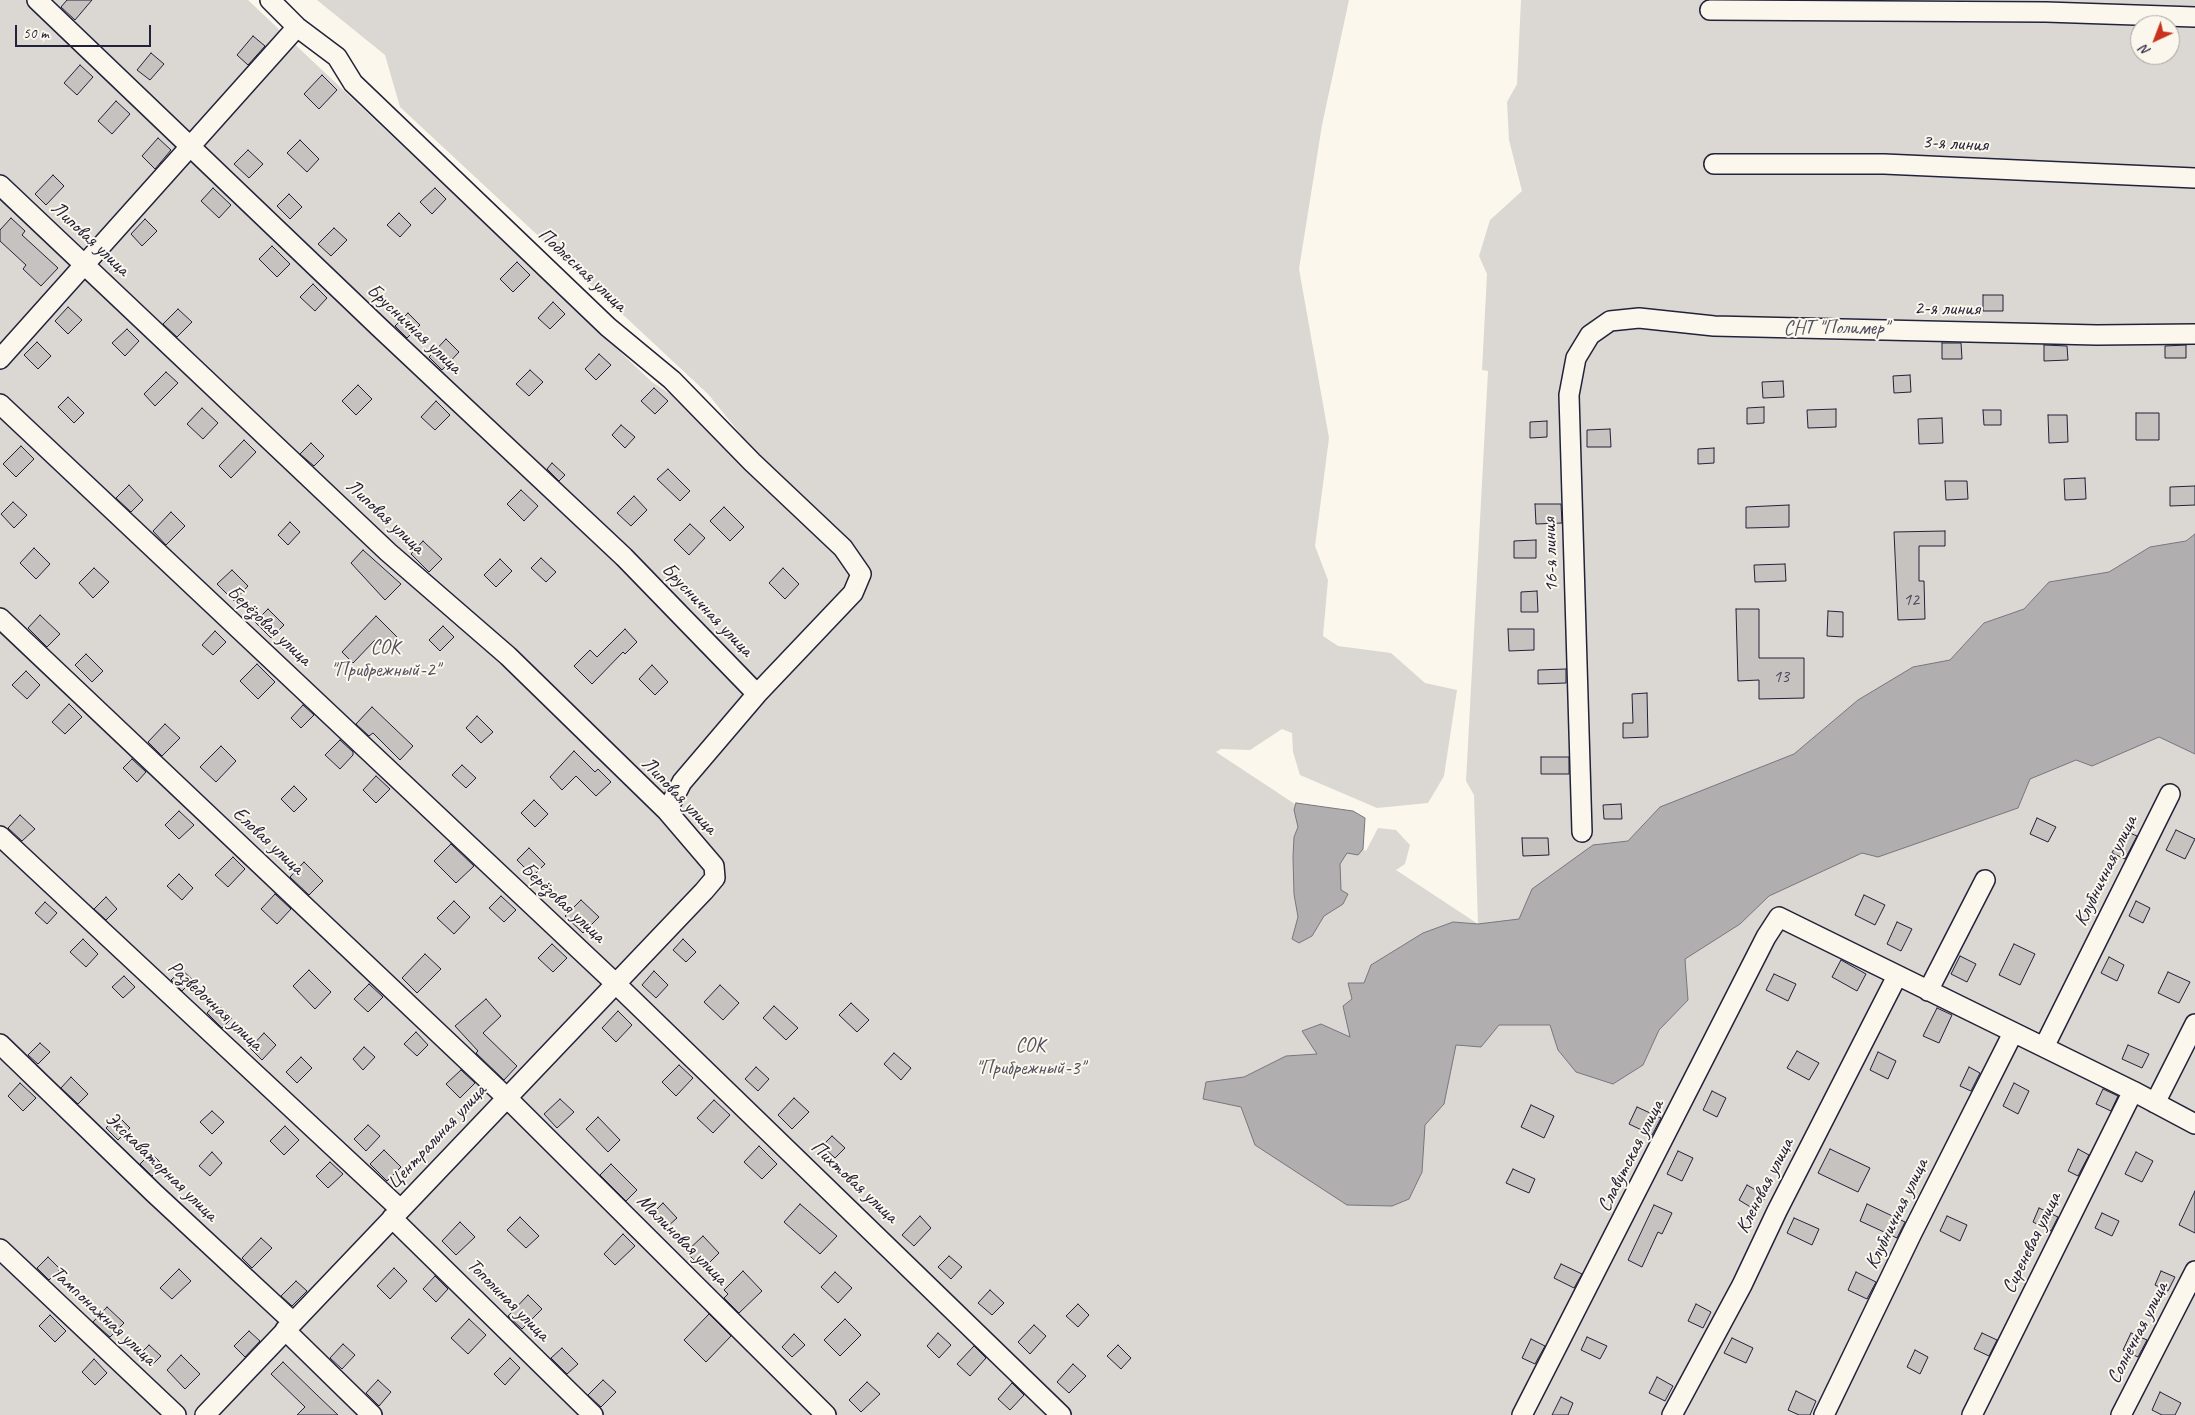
<!DOCTYPE html>
<meta charset="utf-8">
<style>
body{margin:0}
#map{position:relative;width:2195px;height:1415px;overflow:hidden;background:#fbf7ec;font-family:Caveat,sans-serif}
canvas{display:block}
.north{position:absolute;left:2130px;top:15px;width:50px;height:50px;box-sizing:border-box;background:#fbf7ec;border:1px solid #a4a2a5;border-radius:50%;rotate:223deg;font-size:14px;font-weight:700;line-height:20px;text-align:center;color:#22223b}
.north::after{content:'';display:block;margin:auto;width:18px;height:22px;background:#c8321e;clip-path:polygon(50% 0,100% 100%,50% 72%,0 100%)}
.scale{position:absolute;left:15px;top:25px;width:136px;height:22px;box-sizing:border-box;border:2px solid #22223b;border-top:0;padding-left:6px;font-size:15px;line-height:18px;white-space:nowrap;color:#22223b;-webkit-text-stroke:4px #fbf7ec;paint-order:stroke}
</style>
<div id="map">
<canvas width="2195" height="1415"></canvas>
<div class="north">N</div>
<div class="scale">50 m</div>
</div>
<script>
const ctx = document.querySelector('canvas').getContext('2d');
ctx.lineJoin = 'round';
function fillPath(path, color) { ctx.fillStyle = color; ctx.fill(path, 'evenodd'); }
const toPath = rows => new Path2D(rows.map(r => 'M' + r).join(''));
function trace(path, color, width, dash) { ctx.strokeStyle = color; ctx.lineWidth = width; ctx.lineCap = dash ? 'butt' : 'round'; ctx.setLineDash(dash || []); ctx.stroke(path); }
function drawText(font, color, halo, rows, align = 'center') {
  ctx.font = font + ' Caveat,sans-serif'; ctx.lineWidth = 4; ctx.setLineDash([]); ctx.textBaseline = 'middle'; ctx.strokeStyle = halo; ctx.fillStyle = color; for (const [text, x, y, turn = 0] of rows) {
    ctx.save(); ctx.translate(x, y); ctx.rotate((+turn || 0) * Math.PI / 180); ctx.textAlign = isNaN(turn) ? turn : align; if (halo) ctx.strokeText(text, 0, 0); ctx.fillText(text, 0, 0); ctx.restore();
  }
}
fillPath(toPath([
 [0,0,248,0,652,382,750,446,708,394,400,107,385,55,317,0,1349,0,1322,125,1299,269,1329,438,1315,546,1328,580,1323,636,1338,646,1391,653,1425,683,1457,690,1444,776,1428,803,1377,808,1300,775,1293,752,1292,733,1282,729,1250,750,1221,749,1216,752,1366,851,1378,828,1396,830,1410,845,1405,864,1396,870,1478,924,1474,795,1466,781,1488,371,1482,370,1487,274,1479,256,1490,220,1522,191,1509,140,1507,102,1517,84,1521,0,2195,0,2195,1415,0,1415],
 [2140,25,2170,25,2170,55,2140,55]
]), '#dbd8d3');
const water = toPath([
 [2195,534,2195,754,2159,737,2092,766,2076,760,2030,779,2018,808,1878,857,1862,853,1769,896,1740,924,1685,959,1688,1000,1659,1030,1643,1065,1613,1084,1576,1072,1558,1050,1550,1025,1499,1025,1481,1047,1456,1045,1444,1104,1425,1125,1422,1172,1409,1199,1392,1206,1347,1205,1255,1145,1241,1107,1203,1099,1206,1082,1244,1077,1286,1056,1317,1054,1302,1031,1321,1024,1350,1037,1343,1006,1352,999,1348,983,1364,983,1371,965,1423,933,1453,922,1478,924,1519,919,1532,889,1593,845,1628,841,1660,807,1794,754,1858,700,1913,667,1950,660,1984,623,2024,609,2049,582,2109,572,2150,547,2186,541,2195,534],
 [1296,803,1353,811,1365,818,1363,849,1358,855,1347,853,1340,864,1341,890,1348,894,1343,904,1324,916,1312,936,1299,943,1292,939,1298,917,1294,894,1293,857,1294,837,1298,827,1294,810,1296,803]
]);
fillPath(water, '#b1aeb0');
trace(water, '#787681', 1);
const building = toPath([
 [67,0,92,0,75,20,61,7,67,0],
 [253,36,265,46,248,65,237,55,253,36],
 [151,53,164,64,150,80,137,70,151,53],
 [80,65,93,77,77,95,64,83,80,65],
 [322,75,337,90,319,109,304,94,322,75],
 [116,101,130,114,112,134,98,121,116,101],
 [158,138,171,150,155,169,142,156,158,138],
 [300,140,319,159,307,172,287,153,300,140],
 [248,150,263,164,249,178,234,164,248,150],
 [53,175,64,186,46,205,35,194,53,175],
 [213,188,231,205,219,218,201,201,213,188],
 [435,188,446,199,432,214,420,202,435,188],
 [289,194,302,207,290,219,277,206,289,194],
 [399,213,411,225,400,237,387,225,399,213],
 [11,218,25,231,22,235,58,268,41,286,23,269,26,265,0,241,0,230,11,218],
 [145,219,157,231,142,246,131,234,145,219],
 [334,228,347,240,331,256,318,244,334,228],
 [272,246,290,264,277,277,259,259,272,246],
 [517,262,530,275,513,292,500,279,517,262],
 [313,284,327,298,315,311,300,297,313,284],
 [1983,295,2003,295,2003,311,1983,311,1983,295],
 [553,302,565,314,550,329,538,318,553,302],
 [68,307,82,320,68,334,55,321,68,307],
 [178,309,192,322,177,337,163,324,178,309],
 [408,313,420,325,407,338,395,326,408,313],
 [127,329,139,341,125,356,112,343,127,329],
 [446,339,459,352,442,370,429,357,446,339],
 [37,342,51,356,38,369,24,355,37,342],
 [1942,343,1961,343,1962,359,1942,359,1942,343],
 [2044,345,2067,346,2068,360,2044,361,2044,345],
 [2186,345,2186,358,2165,358,2165,346,2186,345],
 [599,354,611,365,596,380,585,369,599,354],
 [530,370,543,382,529,396,516,384,530,370],
 [166,372,178,383,155,406,144,394,166,372],
 [1910,375,1911,392,1894,393,1893,376,1910,375],
 [1783,381,1784,397,1763,398,1762,382,1783,381],
 [358,385,372,399,356,415,342,401,358,385],
 [654,388,668,401,655,414,641,401,654,388],
 [68,397,84,413,74,423,58,407,68,397],
 [436,401,450,415,435,430,421,417,436,401],
 [1764,407,1764,423,1747,424,1747,408,1764,407],
 [202,408,218,423,203,439,187,424,202,408],
 [1836,409,1836,427,1808,428,1807,410,1836,409],
 [1983,410,2001,410,2001,425,1984,425,1983,410],
 [2136,413,2159,413,2159,440,2136,440,2136,413],
 [2048,415,2067,415,2068,442,2049,443,2048,415],
 [1942,418,1943,443,1919,444,1918,419,1942,418],
 [1547,421,1547,437,1530,438,1530,422,1547,421],
 [621,425,635,437,625,448,612,435,621,425],
 [1610,429,1611,447,1587,447,1587,430,1610,429],
 [244,440,256,452,231,478,219,466,244,440],
 [311,443,324,456,314,466,300,454,311,443],
 [21,446,34,459,16,477,3,464,21,446],
 [1714,448,1714,463,1698,464,1698,449,1714,448],
 [552,463,565,475,559,481,547,469,552,463],
 [668,469,690,491,680,501,657,479,668,469],
 [2085,478,2086,499,2065,500,2064,479,2085,478],
 [1945,481,1967,481,1968,499,1946,500,1945,481],
 [129,485,143,500,131,512,116,498,129,485],
 [2195,486,2195,505,2170,506,2170,487,2195,486],
 [521,490,538,506,524,521,507,504,521,490],
 [634,496,647,510,631,526,617,513,634,496],
 [13,502,27,515,14,528,1,514,13,502],
 [1535,504,1561,504,1562,523,1536,524,1535,504],
 [1789,505,1789,527,1746,528,1746,507,1789,505],
 [724,507,744,527,730,541,710,521,724,507],
 [171,512,185,526,166,545,153,531,171,512],
 [290,522,300,532,288,545,278,535,290,522],
 [690,524,705,538,689,555,674,540,690,524],
 [1945,531,1945,546,1919,546,1919,581,1924,581,1925,619,1898,620,1894,532,1945,531],
 [1536,540,1536,558,1514,558,1514,541,1536,540],
 [423,541,442,559,429,572,411,554,423,541],
 [34,548,50,564,36,579,20,563,34,548],
 [363,550,401,584,385,600,351,563,363,550],
 [541,558,556,572,546,582,531,568,541,558],
 [500,559,512,571,496,587,484,575,500,559],
 [1785,564,1786,581,1755,582,1754,565,1785,564],
 [94,568,109,582,93,598,79,583,94,568],
 [783,568,799,584,785,599,769,583,783,568],
 [232,570,248,586,234,601,217,584,232,570],
 [1537,591,1538,612,1521,612,1521,592,1537,591],
 [268,609,284,625,271,638,255,622,268,609],
 [1736,609,1759,609,1759,658,1804,658,1804,698,1759,699,1759,680,1738,681,1736,609],
 [1828,611,1843,612,1843,637,1827,636,1828,611],
 [40,615,60,634,47,647,28,628,40,615],
 [376,616,397,637,386,650,375,640,353,663,342,652,376,616],
 [443,626,454,637,440,651,429,640,443,626],
 [625,629,637,642,625,654,623,652,592,684,574,666,590,650,597,657,625,629],
 [1508,629,1534,629,1534,650,1509,651,1508,629],
 [215,631,226,642,213,655,202,645,215,631],
 [86,654,103,671,92,682,75,665,86,654],
 [257,664,275,682,258,699,240,681,257,664],
 [652,665,668,682,655,695,639,679,652,665],
 [1566,669,1566,683,1538,684,1538,670,1566,669],
 [26,671,40,685,27,699,12,685,26,671],
 [1647,693,1648,737,1623,738,1623,723,1633,723,1632,694,1647,693],
 [69,704,82,717,65,734,52,722,69,704],
 [303,705,314,715,301,728,291,718,303,705],
 [372,707,413,746,400,760,373,733,369,736,356,724,372,707],
 [477,716,493,732,481,743,466,728,477,716],
 [165,724,180,738,162,756,148,742,165,724],
 [340,740,353,752,353,755,340,769,325,755,340,740],
 [221,746,236,761,216,782,200,767,221,746],
 [574,751,595,772,598,769,611,782,596,796,576,776,562,790,550,777,574,751],
 [1541,757,1569,757,1569,774,1541,774,1541,757],
 [132,759,146,772,137,782,123,768,132,759],
 [462,765,476,778,466,788,452,775,462,765],
 [376,776,390,789,376,803,363,790,376,776],
 [294,786,307,799,294,812,281,799,294,786],
 [534,800,548,814,535,827,521,813,534,800],
 [1621,804,1622,819,1604,819,1603,805,1621,804],
 [179,811,194,825,179,839,165,825,179,811],
 [20,815,35,829,22,841,8,828,20,815],
 [2037,818,2056,827,2048,842,2030,834,2037,818],
 [2123,830,2137,836,2125,859,2112,853,2123,830],
 [2176,830,2195,839,2185,859,2166,850,2176,830],
 [1522,838,1548,838,1549,855,1523,856,1522,838],
 [451,844,474,866,456,883,434,861,451,844],
 [529,848,545,864,533,876,517,860,529,848],
 [233,857,245,869,228,887,215,875,233,857],
 [304,862,323,881,309,895,290,877,304,862],
 [179,874,193,888,182,900,167,886,179,874],
 [275,894,291,909,277,924,261,909,275,894],
 [1864,895,1885,905,1875,925,1855,915,1864,895],
 [501,896,516,910,504,922,489,908,501,896],
 [106,897,117,909,106,920,94,909,106,897],
 [581,900,599,917,583,933,565,916,581,900],
 [454,901,470,917,454,934,437,918,454,901],
 [2136,901,2150,908,2143,923,2129,916,2136,901],
 [45,902,57,913,47,924,35,913,45,902],
 [1897,922,1912,929,1901,951,1887,944,1897,922],
 [83,939,98,954,86,967,70,952,83,939],
 [683,939,696,952,686,962,673,950,683,939],
 [552,944,567,958,553,972,538,958,552,944],
 [2014,944,2035,954,2020,985,1999,975,2014,944],
 [425,954,441,969,417,993,402,978,425,954],
 [1960,956,1976,964,1967,982,1951,974,1960,956],
 [2109,957,2124,965,2117,981,2101,973,2109,957],
 [1841,960,1866,974,1857,991,1832,977,1841,960],
 [182,970,193,980,182,991,171,980,182,970],
 [309,970,331,992,315,1009,293,986,309,970],
 [654,971,668,985,656,998,642,985,654,971],
 [2168,972,2190,982,2179,1003,2158,993,2168,972],
 [1774,974,1796,984,1788,1001,1766,990,1774,974],
 [124,976,135,987,123,998,112,987,124,976],
 [369,984,383,997,368,1012,354,999,369,984],
 [720,985,739,1003,723,1020,704,1002,720,985],
 [486,999,501,1016,483,1033,517,1066,504,1080,476,1053,478,1051,455,1026,486,999],
 [216,1003,232,1018,222,1028,207,1013,216,1003],
 [851,1003,869,1020,857,1032,839,1015,851,1003],
 [774,1006,798,1028,786,1040,763,1018,774,1006],
 [1937,1008,1952,1015,1939,1043,1923,1036,1937,1008],
 [618,1011,632,1025,616,1042,602,1028,618,1011],
 [416,1032,428,1045,417,1056,404,1044,416,1032],
 [264,1033,276,1045,262,1060,250,1048,264,1033],
 [40,1043,50,1052,38,1064,28,1055,40,1043],
 [2128,1045,2149,1054,2142,1068,2122,1059,2128,1045],
 [364,1047,375,1057,363,1070,353,1059,364,1047],
 [1797,1051,1819,1063,1809,1080,1787,1068,1797,1051],
 [1878,1052,1896,1061,1888,1079,1870,1070,1878,1052],
 [894,1053,911,1068,901,1080,884,1064,894,1053],
 [301,1057,312,1068,297,1083,286,1072,301,1057],
 [679,1065,693,1078,676,1096,662,1082,679,1065],
 [756,1067,769,1079,758,1091,745,1079,756,1067],
 [1969,1067,1980,1073,1971,1091,1960,1086,1969,1067],
 [461,1070,475,1083,460,1098,446,1084,461,1070],
 [71,1077,88,1094,78,1104,61,1088,71,1077],
 [20,1083,36,1098,23,1111,8,1096,20,1083],
 [2014,1083,2029,1091,2018,1114,2003,1106,2014,1083],
 [2103,1089,2118,1096,2111,1111,2096,1104,2103,1089],
 [1712,1091,1726,1098,1717,1117,1703,1110,1712,1091],
 [794,1098,809,1112,792,1129,778,1115,794,1098],
 [560,1099,574,1112,557,1128,544,1114,560,1099],
 [714,1100,730,1115,713,1133,697,1118,714,1100],
 [1531,1105,1554,1116,1544,1138,1521,1127,1531,1105],
 [1637,1107,1661,1118,1652,1135,1629,1124,1637,1107],
 [212,1111,224,1122,212,1134,200,1122,212,1111],
 [118,1116,130,1128,118,1140,106,1128,118,1116],
 [598,1117,620,1140,608,1152,586,1129,598,1117],
 [368,1125,380,1136,366,1151,354,1139,368,1125],
 [285,1126,299,1140,284,1155,270,1141,285,1126],
 [832,1136,845,1148,835,1158,822,1146,832,1136],
 [759,1146,777,1164,762,1179,744,1162,759,1146],
 [1830,1149,1870,1168,1858,1192,1818,1173,1830,1149],
 [2078,1149,2089,1155,2078,1176,2068,1171,2078,1149],
 [384,1150,401,1167,387,1181,370,1164,384,1150],
 [1678,1151,1693,1158,1682,1181,1667,1174,1678,1151],
 [212,1152,222,1163,210,1176,199,1166,212,1152],
 [2136,1152,2153,1161,2142,1182,2125,1174,2136,1152],
 [151,1153,163,1165,152,1176,140,1164,151,1153],
 [330,1162,343,1174,328,1188,316,1176,330,1162],
 [611,1164,637,1190,626,1201,600,1175,611,1164],
 [1513,1169,1535,1179,1529,1193,1506,1183,1513,1169],
 [1747,1185,1766,1196,1757,1211,1739,1200,1747,1185],
 [2195,1191,2195,1233,2179,1225,2195,1191],
 [663,1203,677,1218,667,1227,653,1213,663,1203],
 [800,1204,837,1236,820,1254,784,1222,800,1204],
 [1867,1204,1905,1222,1897,1238,1860,1221,1867,1204],
 [1654,1205,1672,1213,1662,1234,1658,1232,1642,1267,1628,1260,1654,1205],
 [2039,1208,2058,1217,2051,1231,2033,1222,2039,1208],
 [2102,1213,2119,1221,2112,1236,2095,1228,2102,1213],
 [920,1216,931,1228,914,1246,902,1235,920,1216],
 [1947,1216,1967,1225,1960,1241,1940,1231,1947,1216],
 [520,1217,539,1236,526,1248,507,1230,520,1217],
 [1794,1218,1819,1229,1812,1245,1787,1233,1794,1218],
 [460,1222,475,1237,456,1255,442,1241,460,1222],
 [623,1234,635,1246,615,1265,604,1254,623,1234],
 [703,1236,719,1253,703,1269,686,1252,703,1236],
 [261,1238,272,1248,252,1268,242,1258,261,1238],
 [949,1256,962,1267,951,1279,938,1267,949,1256],
 [48,1257,60,1269,49,1280,37,1268,48,1257],
 [1561,1264,1582,1274,1574,1288,1554,1278,1561,1264],
 [394,1268,407,1281,390,1299,377,1286,394,1268],
 [179,1269,191,1281,172,1299,160,1288,179,1269],
 [743,1271,762,1291,739,1313,724,1298,728,1294,724,1290,743,1271],
 [2161,1271,2175,1277,2168,1291,2155,1285,2161,1271],
 [835,1272,852,1288,838,1303,821,1287,835,1272],
 [1856,1272,1876,1282,1867,1299,1848,1290,1856,1272],
 [435,1276,448,1289,436,1302,423,1289,435,1276],
 [296,1281,307,1291,292,1306,281,1296,296,1281],
 [990,1290,1004,1303,992,1315,978,1303,990,1290],
 [528,1295,542,1309,522,1329,508,1316,528,1295],
 [1078,1304,1089,1315,1078,1327,1066,1316,1078,1304],
 [1696,1304,1711,1312,1703,1328,1688,1321,1696,1304],
 [107,1307,124,1323,110,1337,93,1322,107,1307],
 [709,1314,731,1336,706,1362,684,1340,709,1314],
 [50,1315,66,1331,55,1342,39,1326,50,1315],
 [469,1319,486,1335,468,1354,451,1338,469,1319],
 [845,1319,861,1335,840,1356,824,1340,845,1319],
 [1034,1325,1046,1336,1030,1354,1018,1342,1034,1325],
 [249,1331,260,1341,245,1357,234,1346,249,1331],
 [938,1333,951,1345,939,1358,927,1346,938,1333],
 [1982,1333,1997,1340,1989,1356,1974,1349,1982,1333],
 [2131,1333,2147,1340,2138,1357,2123,1350,2131,1333],
 [794,1334,805,1345,792,1357,782,1347,794,1334],
 [1587,1337,1607,1346,1600,1359,1581,1350,1587,1337],
 [1732,1338,1753,1348,1746,1363,1724,1353,1732,1338],
 [1531,1339,1545,1346,1535,1364,1522,1358,1531,1339],
 [343,1344,355,1355,342,1369,330,1358,343,1344],
 [149,1345,161,1356,150,1367,139,1355,149,1345],
 [1118,1345,1131,1358,1121,1369,1107,1356,1118,1345],
 [974,1346,986,1358,970,1376,957,1364,974,1346],
 [562,1348,578,1364,567,1374,551,1358,562,1348],
 [1915,1350,1928,1357,1920,1374,1907,1367,1915,1350],
 [181,1355,200,1374,185,1389,167,1370,181,1355],
 [510,1358,520,1368,505,1385,494,1374,510,1358],
 [94,1359,107,1373,95,1385,82,1372,94,1359],
 [283,1362,317,1395,338,1415,297,1415,305,1407,271,1374,283,1362],
 [1073,1364,1086,1376,1069,1393,1057,1382,1073,1364],
 [1657,1377,1673,1386,1665,1401,1649,1393,1657,1377],
 [378,1380,391,1392,379,1406,366,1393,378,1380],
 [603,1380,616,1392,601,1407,588,1395,603,1380],
 [867,1382,880,1394,861,1412,849,1400,867,1382],
 [1012,1383,1024,1395,1010,1410,998,1399,1012,1383],
 [1796,1391,1816,1401,1810,1415,1799,1415,1788,1410,1796,1391],
 [2160,1392,2181,1403,2175,1415,2162,1415,2152,1410,2160,1392],
 [1561,1397,1573,1403,1568,1415,1552,1415,1561,1397]
]);
fillPath(building, '#c6c2c0');
trace(building, '#22223b', 1);
const minor = toPath([
 [37,0,379,327,624,557,757,694],
 [270,0,297,27,337,57,353,83,608,327,672,380,752,462,843,548,861,574,853,593,757,694,682,782,667,811],
 [1710,10,2046,12,2195,17],
 [1714,164,1884,164,2195,178],
 [0,185,388,552,508,656,667,811,714,866,715,878,704,891,205,1415],
 [0,359,297,27],
 [0,404,615,983,1061,1415],
 [0,618,506,1097,826,1415],
 [1582,832,1569,395,1576,358,1590,335,1610,321,1639,318,1714,326,2097,335,2195,334],
 [0,836,400,1209],
 [1928,991,1985,880],
 [0,1044,154,1193,293,1322],
 [2044,1047,2170,794],
 [2155,1103,2195,1024],
 [392,1218,593,1415],
 [0,1249,176,1415],
 [285,1330,372,1415],
 [1522,1415,1766,937,1779,917,2133,1091,2195,1124],
 [1672,1415,1742,1285,1777,1211,1897,976],
 [1824,1415,1912,1233,2013,1033],
 [1972,1415,2133,1091],
 [2121,1415,2195,1271]
]);
trace(minor, '#22223b', 22);
trace(minor, '#fbf7ec', 19);
drawText('18px', '#4b4a5c', null, [
 ["12",1911,600],
 ["13",1781,677]
]);
drawText('20px', '#22223b', '#fbf7ec', [
 ["3-я линия",1955,144,3],
 ["Липовая улица",90,239,43],
 ["Подлесная улица",582,270,43],
 ["2-я линия",1947,309,1],
 ["Брусничная улица",414,329,43],
 ["Липовая улица",385,517,43],
 ["16-я линия",1551,555,-92],
 ["Брусничная улица",707,610,46],
 ["Берёзовая улица",269,626,43],
 ["Липовая улица",679,796,46],
 ["Еловая улица",268,841,43],
 ["Клубничная улица",2106,871,-64],
 ["Берёзовая улица",563,903,43],
 ["Разведочная улица",215,1006,43],
 ["Центральная улица",437,1137,-47],
 ["Славутская улица",1631,1156,-63],
 ["Экскаваторная улица",161,1167,44],
 ["Пихтовая улица",854,1182,43],
 ["Кленовая улица",1765,1186,-63],
 ["Клубничная улица",1897,1214,-64],
 ["Малиновая улица",682,1240,45],
 ["Сиреневая улица",2032,1243,-64],
 ["Тополиная улица",508,1300,45],
 ["Тампонажная улица",103,1316,43],
 ["Солнечная улица",2138,1333,-63]
]);
drawText('20px', '#505061', '#fbf7ec', [
 ["СНТ \"Полимер\"",1836,329],
 ["СОК",385,648],
 ["\"Прибрежный-2\"",385,671],
 ["СОК",1030,1046],
 ["\"Прибрежный-3\"",1030,1069]
]);
</script>
